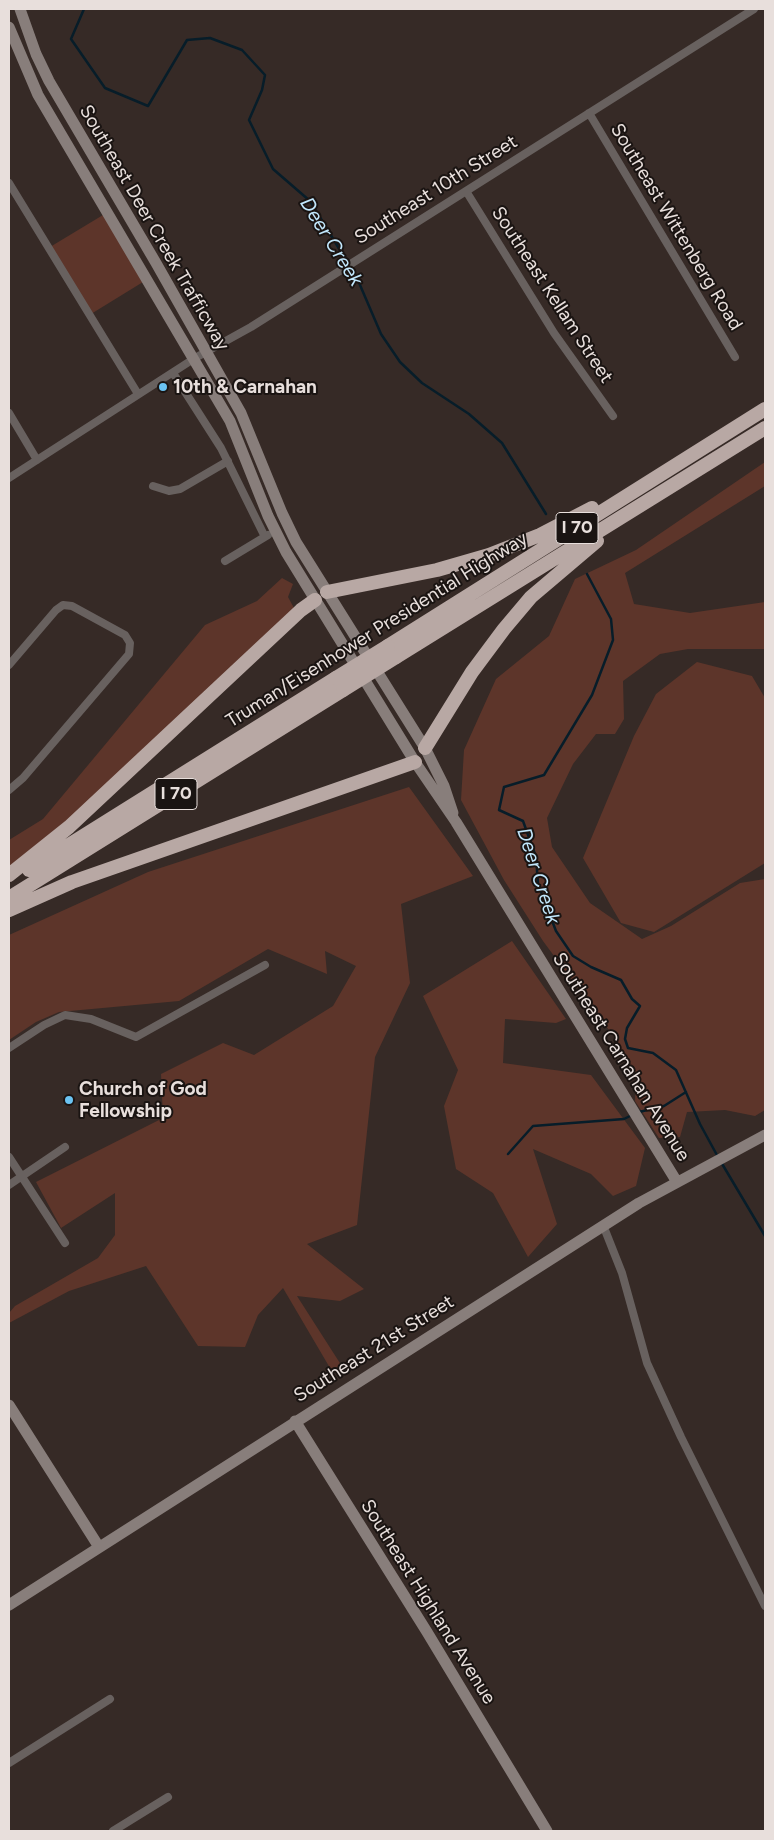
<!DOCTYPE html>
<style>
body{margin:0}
#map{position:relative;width:774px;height:1840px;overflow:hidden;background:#362a26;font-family:Figtree,sans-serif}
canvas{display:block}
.frame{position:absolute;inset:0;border:10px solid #e8dfdc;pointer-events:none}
</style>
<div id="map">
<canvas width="774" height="1840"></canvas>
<div class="frame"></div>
</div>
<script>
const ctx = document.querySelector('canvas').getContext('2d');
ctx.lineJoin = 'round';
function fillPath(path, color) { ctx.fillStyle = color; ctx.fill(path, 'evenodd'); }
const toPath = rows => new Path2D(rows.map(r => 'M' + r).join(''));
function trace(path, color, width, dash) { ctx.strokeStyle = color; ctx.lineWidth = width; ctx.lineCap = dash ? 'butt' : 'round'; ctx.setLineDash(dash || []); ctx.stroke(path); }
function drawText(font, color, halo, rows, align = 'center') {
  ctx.font = font + ' Figtree,sans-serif'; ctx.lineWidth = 4; ctx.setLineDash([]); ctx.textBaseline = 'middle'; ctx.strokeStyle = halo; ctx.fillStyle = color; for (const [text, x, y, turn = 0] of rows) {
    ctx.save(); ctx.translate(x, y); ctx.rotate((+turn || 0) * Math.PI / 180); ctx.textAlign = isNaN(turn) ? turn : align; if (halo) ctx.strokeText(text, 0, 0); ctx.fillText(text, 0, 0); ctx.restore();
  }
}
fillPath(toPath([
 [103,215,143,282,91,314,50,247],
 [765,462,765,486,625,573,634,604,690,613,765,602,765,649,688,649,660,654,623,681,624,719,615,734,596,734,573,764,547,818,552,847,590,903,642,939,671,926,740,883,765,879,765,1110,755,1116,725,1110,687,1112,680,1137,659,1138,635,1101,636,1076,617,1041,543,941,504,880,461,800,464,750,496,679,549,636,575,579,636,550],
 [282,578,293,584,288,597,294,608,73,816,9,869,9,840,43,819,205,625,257,601],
 [697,662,752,676,765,698,765,863,654,932,621,923,583,858,634,736,656,694],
 [409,787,473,876,401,904,410,983,375,1057,357,1225,307,1244,364,1289,340,1301,297,1296,345,1371,330,1368,283,1288,258,1315,245,1347,198,1346,146,1266,69,1291,9,1323,9,1313,15,1306,98,1258,115,1235,115,1193,61,1228,36,1182,163,1118,161,1074,223,1043,254,1055,333,1006,356,966,325,951,327,974,268,949,179,1001,59,1012,36,1022,9,1040,9,935,148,872],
 [512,941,566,1019,556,1023,505,1019,503,1063,591,1075,645,1148,636,1186,613,1196,591,1174,533,1149,557,1224,528,1257,493,1193,456,1169,444,1106,458,1070,423,996]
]), '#5d352a');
trace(toPath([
 [84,9,71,39,105,88,148,106,187,40,210,38,242,50,265,75,262,90,249,120,273,169,310,201,357,278,381,334,400,362,422,383,469,414,502,443,546,514],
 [587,574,611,619,613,640,592,695,544,775,504,787,499,810,523,821,536,857,538,884,556,931,573,956,591,967,621,980,632,999,640,1006,627,1028,625,1039,628,1048,653,1053,676,1070,700,1124,718,1157],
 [639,1112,664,1106,686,1092],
 [508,1154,533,1126,624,1119,632,1115],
 [721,1162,765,1236]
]), '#071d29', 2.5);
trace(toPath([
 [589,113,735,357],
 [9,183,138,394],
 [466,191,554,333,613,416],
 [173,373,221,448,265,537],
 [9,413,37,460],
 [9,478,195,358,251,327,754,9],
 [153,486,169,491,180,489,228,461],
 [225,561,268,535],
 [9,665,56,610,63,605,72,606,125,635,130,643,129,654,23,778,9,790],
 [9,1048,44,1025,65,1015,91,1019,136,1037,265,965],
 [9,1157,65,1243],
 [9,1185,65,1147],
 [603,1225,622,1273,647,1363,681,1437,765,1606],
 [9,1763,110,1699],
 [113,1831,168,1797]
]), '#68615f', 8);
trace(toPath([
 [20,9,36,54,49,81,156,263,241,413,282,513,296,542,425,748,444,786,453,813],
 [9,27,38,95,230,421,268,516,286,552,415,762,456,822,677,1182],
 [9,1405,99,1547],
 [295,1421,427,1632,547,1831],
 [9,1605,639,1203,765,1135]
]), '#887e7b', 11);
trace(toPath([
 [327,592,437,570,489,555,540,535,592,508],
 [388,646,765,409],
 [396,657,765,428],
 [425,748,472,672,504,629,531,597,597,541],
 [29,870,336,678],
 [9,875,69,827,301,610,315,600],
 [9,898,343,690],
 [9,910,72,882,415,762]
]), '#b8a8a4', 14);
trace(toPath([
 [336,678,388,646],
 [343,690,396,657]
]), '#b8a8a4', 14);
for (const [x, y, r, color] of [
 [163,387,5,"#6bc3f2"],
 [69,1100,5,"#6bc3f2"]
]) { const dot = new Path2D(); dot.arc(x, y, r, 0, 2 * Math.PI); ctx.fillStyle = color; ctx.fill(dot); trace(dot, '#1a1412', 2); }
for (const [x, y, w] of [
 [577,528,42],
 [176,794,42]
]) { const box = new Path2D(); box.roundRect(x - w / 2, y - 15.5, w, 31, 4); ctx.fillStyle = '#1a1412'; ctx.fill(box); trace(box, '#e8dfdc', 1); }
drawText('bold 18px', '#e8dfdc', null, [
 ["I 70",577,528],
 ["I 70",176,794]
]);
drawText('19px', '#e8dfdc', '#1a1412', [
 ["Southeast 10th Street",436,190,-32],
 ["Southeast Wittenberg Road",676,227,59],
 ["Southeast Deer Creek Trafficway",154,228,60],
 ["Southeast Kellam Street",552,295,57],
 ["Truman/Eisenhower Presidential Highway",377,630,-32],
 ["Southeast Carnahan Avenue",621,1057,58],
 ["Southeast 21st Street",374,1349,-32],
 ["Southeast Highland Avenue",428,1602,58]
]);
drawText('bold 19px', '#e8dfdc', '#1a1412', [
 ["10th & Carnahan",173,387],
 ["Church of God",79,1089],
 ["Fellowship",79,1111]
], 'left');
drawText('italic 20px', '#c2e7fc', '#1a1412', [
 ["Deer Creek",331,242,58],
 ["Deer Creek",538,876,72]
]);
</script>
